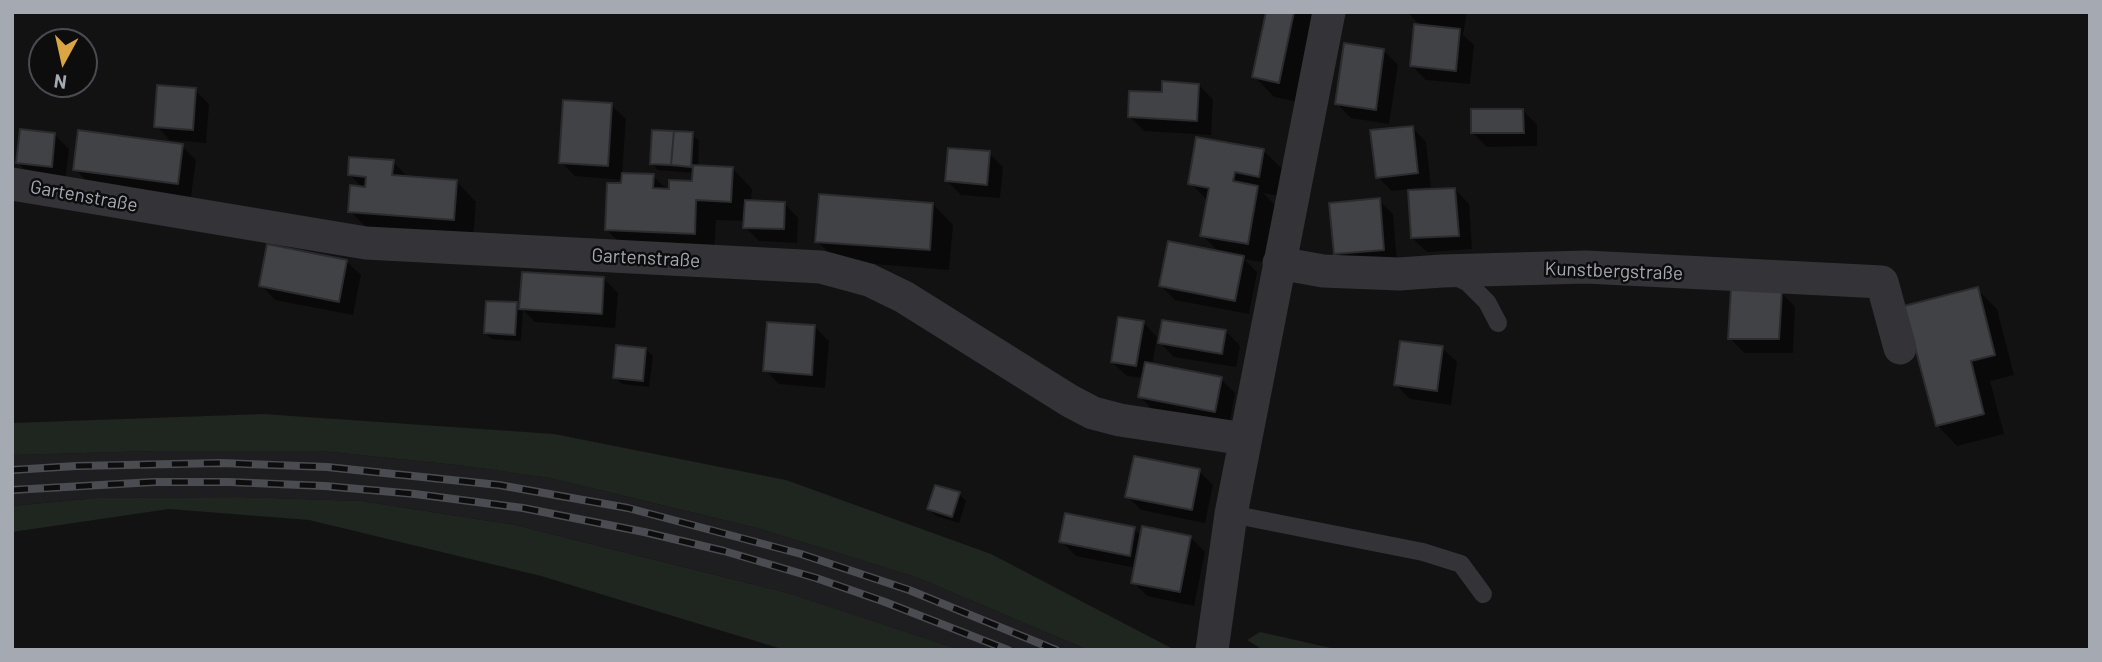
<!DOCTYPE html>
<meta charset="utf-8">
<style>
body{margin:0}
#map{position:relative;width:2102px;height:662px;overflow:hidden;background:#121213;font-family:Barlow,sans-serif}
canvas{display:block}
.frame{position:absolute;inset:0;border:14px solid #a5a9b2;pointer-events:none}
.north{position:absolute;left:28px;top:28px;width:70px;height:70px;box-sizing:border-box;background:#0d0d0e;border:2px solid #4a4b50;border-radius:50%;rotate:188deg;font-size:19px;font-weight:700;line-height:28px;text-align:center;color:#a5a9b2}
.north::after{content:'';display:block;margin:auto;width:24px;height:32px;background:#daa543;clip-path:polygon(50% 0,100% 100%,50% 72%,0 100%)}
</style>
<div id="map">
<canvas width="2102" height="662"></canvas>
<div class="frame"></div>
<div class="north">N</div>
</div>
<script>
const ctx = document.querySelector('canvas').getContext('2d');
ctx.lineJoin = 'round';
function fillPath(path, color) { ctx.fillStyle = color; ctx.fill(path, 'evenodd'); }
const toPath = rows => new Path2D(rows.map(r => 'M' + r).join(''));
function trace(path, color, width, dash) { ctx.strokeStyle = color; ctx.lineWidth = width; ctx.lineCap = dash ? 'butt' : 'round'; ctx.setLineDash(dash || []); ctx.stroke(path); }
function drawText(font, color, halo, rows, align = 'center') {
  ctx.font = font + ' Barlow,sans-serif'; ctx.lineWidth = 5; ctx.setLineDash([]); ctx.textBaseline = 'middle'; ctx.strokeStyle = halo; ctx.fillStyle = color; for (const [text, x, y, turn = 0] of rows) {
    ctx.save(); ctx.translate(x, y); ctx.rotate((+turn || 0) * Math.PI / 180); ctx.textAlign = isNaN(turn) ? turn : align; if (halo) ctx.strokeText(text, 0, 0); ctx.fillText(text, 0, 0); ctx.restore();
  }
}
fillPath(toPath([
 [155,451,322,451,466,466,550,478,757,528,916,577,1088,650,961,650,788,593,515,525,361,501,239,497,97,498,12,506,12,455]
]), '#1e1e20');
fillPath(toPath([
 [263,414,554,434,786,480,991,554,1175,650,1088,650,916,577,757,528,550,478,466,466,322,451,155,451,12,455,12,423],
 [239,497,361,501,515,525,788,593,961,650,785,650,541,576,309,520,169,509,12,532,12,506,97,498],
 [1260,632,1340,650,1263,650,1247,640]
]), '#1f251f');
fillPath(toPath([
 [1268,12,1318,12,1299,102,1274,97,1254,76],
 [1407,12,1467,12,1463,35,1474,45,1470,84,1426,80,1411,65,1422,27],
 [1384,51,1398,65,1389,124,1351,118,1337,104],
 [1199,85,1213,100,1211,135,1144,131,1129,116,1163,94],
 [195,90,209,104,206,143,170,140,156,126],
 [611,105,626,119,622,174,653,176,668,190,694,183,695,173,658,170,652,163,692,134,699,141,698,167,732,168,752,189,751,202,784,203,798,218,797,243,759,241,745,227,745,221,716,220,714,254,627,250,607,230,623,180,575,176,561,162],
 [1523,110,1537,125,1537,146,1487,147,1473,133],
 [1412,127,1426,142,1431,187,1392,191,1378,177],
 [55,135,69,149,65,181,32,177,18,163],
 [182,146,196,160,191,197,89,183,75,169],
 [1263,150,1284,171,1279,196,1263,193,1277,207,1267,263,1244,259,1257,272,1249,314,1175,300,1161,286,1220,253,1202,235,1208,201,1190,183],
 [989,153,1003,167,1000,198,961,195,947,181],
 [393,162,409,178,456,181,476,202,473,239,370,231,350,211,363,188,350,175],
 [1455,189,1469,204,1472,249,1427,252,1412,238],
 [1379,200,1393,214,1397,263,1350,268,1335,254],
 [933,204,953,225,949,270,837,261,817,241],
 [346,261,361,275,353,315,275,300,261,285],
 [604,279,618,293,615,328,535,322,523,310,521,341,492,339,485,333,516,304,521,309],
 [1977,289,1997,309,2014,375,1990,381,2004,434,1957,446,1937,425],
 [1781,292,1795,307,1793,353,1744,353,1730,338],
 [1143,322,1157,337,1152,366,1221,379,1235,393,1229,426,1154,411,1140,397,1143,378,1127,376,1112,362],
 [815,327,829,341,825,388,779,384,765,370],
 [1226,331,1240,346,1236,367,1174,357,1160,343],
 [1442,348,1457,362,1451,405,1410,399,1396,385],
 [646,349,653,356,649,387,622,384,615,377],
 [1199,471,1213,485,1205,523,1141,510,1127,496],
 [959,494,966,501,959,523,936,516,929,509],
 [1134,529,1142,537,1190,537,1205,552,1194,606,1147,596,1133,582,1136,568,1076,556,1061,541]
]), '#0007');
const building = toPath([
 [1266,12,1294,12,1279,83,1252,77,1266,12],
 [1414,24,1460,29,1456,71,1410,66,1414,24],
 [1344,43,1384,49,1376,110,1335,104,1344,43],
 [1162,81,1199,84,1197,121,1128,117,1129,91,1162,92,1162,81],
 [157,85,196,88,193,130,154,127,157,85],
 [563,100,612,103,608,166,559,163,563,100],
 [1471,109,1523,109,1524,133,1471,133,1471,109],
 [1413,126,1418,173,1376,178,1370,130,1413,126],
 [20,129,55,133,52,167,16,163,20,129],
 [78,130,183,144,178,184,73,170,78,130],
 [652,130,674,131,671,165,650,164,652,130],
 [674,131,693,132,691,167,671,165,674,131],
 [1196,137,1264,149,1259,177,1235,172,1233,181,1258,186,1248,244,1200,236,1209,188,1188,184,1196,137],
 [948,148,990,151,987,185,945,181,948,148],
 [349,157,394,160,392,175,457,180,454,220,348,212,350,185,365,187,366,177,348,175,349,157],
 [693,165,733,167,731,202,696,200,695,234,605,230,607,183,621,183,622,173,654,174,653,188,669,189,669,180,692,181,693,165],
 [1455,188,1459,236,1411,238,1408,190,1455,188],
 [819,194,933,203,930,250,815,242,819,194],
 [1380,198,1384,250,1334,254,1329,203,1380,198],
 [745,200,785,202,784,229,743,228,745,200],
 [1168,241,1244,256,1235,301,1159,286,1168,241],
 [267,244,347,260,339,302,259,286,267,244],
 [522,272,604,277,602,314,519,309,522,272],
 [1978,287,1995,355,1971,361,1984,414,1936,426,1904,306,1978,287],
 [1731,288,1782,291,1779,339,1728,339,1731,288],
 [486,301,517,302,515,335,484,333,486,301],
 [1118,317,1144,321,1136,366,1111,362,1118,317],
 [1162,320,1226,330,1222,354,1158,343,1162,320],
 [767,322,815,325,812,375,763,371,767,322],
 [1400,341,1443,346,1437,391,1394,385,1400,341],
 [616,345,646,348,643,381,613,378,616,345],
 [1145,362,1222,377,1215,412,1138,397,1145,362],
 [1134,456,1200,469,1192,510,1125,497,1134,456],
 [935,485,960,492,952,517,927,509,935,485],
 [1065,513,1135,527,1130,556,1059,542,1065,513],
 [1142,526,1191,536,1180,592,1131,583,1142,526]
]);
fillPath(building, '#414246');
trace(building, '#2c2c2f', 2);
trace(toPath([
 [1454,276,1467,282,1487,302,1498,323],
 [1231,514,1423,552,1461,564,1483,594]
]), '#343438', 18);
trace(toPath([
 [12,184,366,243,821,267,869,280,904,297,1070,401,1093,413,1120,420,1245,439],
 [1279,263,1323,271,1399,274,1442,271,1586,267,1882,282,1900,348],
 [1212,650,1231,514,1329,12]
]), '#343438', 33);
const rail = toPath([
 [12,470,76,466,221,463,327,467,499,485,628,508,801,554,909,590,1056,650],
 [12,490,154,482,229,482,325,486,415,494,523,508,644,532,724,551,816,578,885,602,1008,650]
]);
trace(rail, '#4b4c51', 8);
trace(rail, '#0d0d0e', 5, [16]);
drawText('19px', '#a5a9b2', '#0d0d0e', [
 ["Gartenstraße",84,196,10],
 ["Gartenstraße",646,258,3],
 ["Kunstbergstraße",1614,271,2]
]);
</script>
